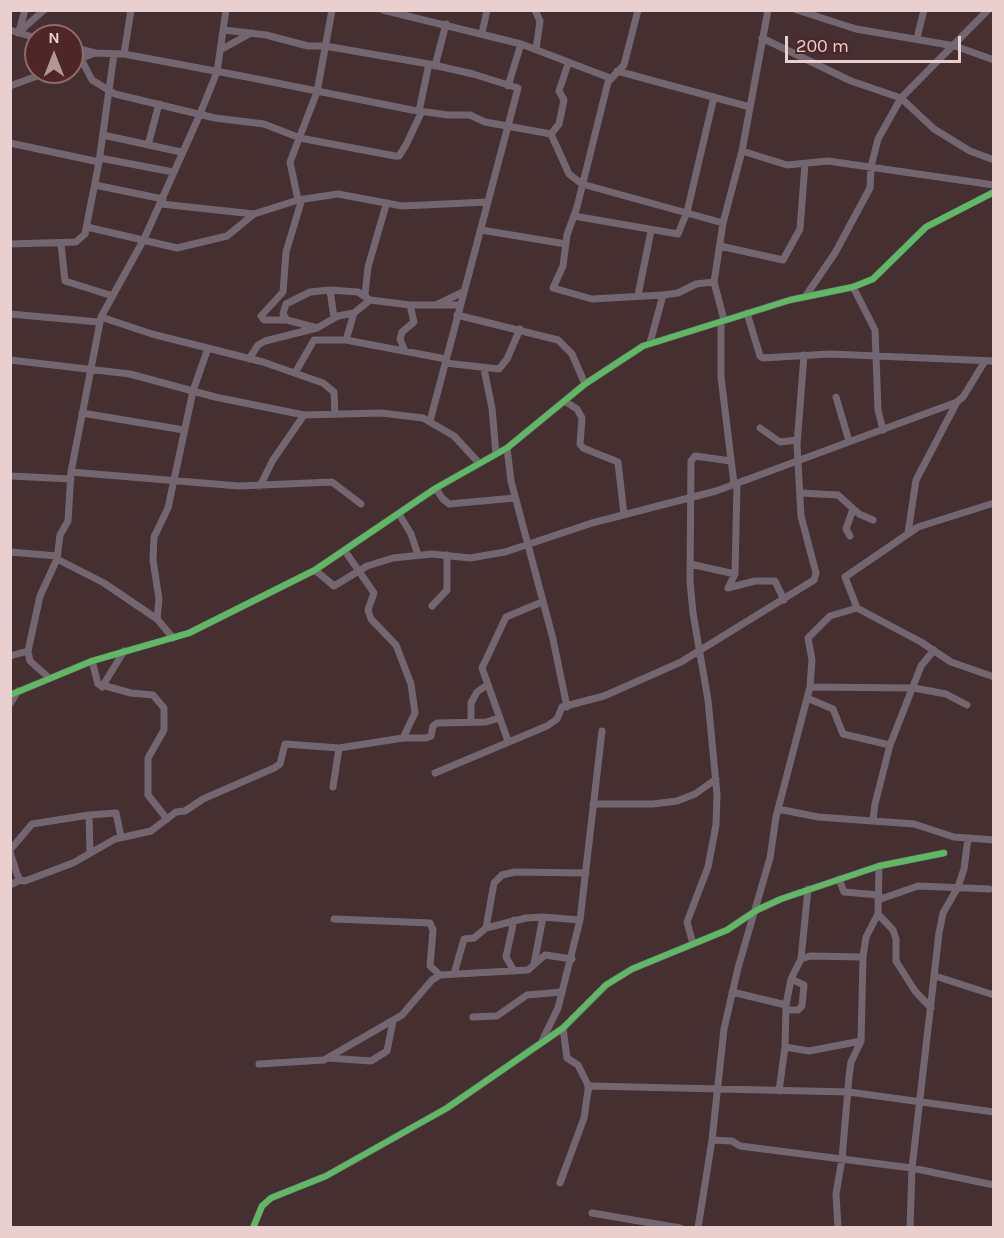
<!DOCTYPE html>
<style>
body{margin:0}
#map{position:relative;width:1004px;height:1238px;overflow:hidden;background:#462f30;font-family:Karla,sans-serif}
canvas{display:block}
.frame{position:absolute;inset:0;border:12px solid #eacfcf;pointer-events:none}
.north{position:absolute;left:24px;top:24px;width:60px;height:60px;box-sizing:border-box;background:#4f2628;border:2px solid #8d6a6b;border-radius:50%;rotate:0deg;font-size:16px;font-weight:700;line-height:24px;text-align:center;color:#eacfcf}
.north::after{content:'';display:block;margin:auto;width:21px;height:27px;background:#b19797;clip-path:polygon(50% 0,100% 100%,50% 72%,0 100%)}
.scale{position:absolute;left:785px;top:36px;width:176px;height:27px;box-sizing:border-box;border:3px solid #eacfcf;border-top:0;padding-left:8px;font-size:18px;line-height:21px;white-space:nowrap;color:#eacfcf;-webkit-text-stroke:4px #4f2628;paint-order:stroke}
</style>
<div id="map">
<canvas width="1004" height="1238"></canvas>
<div class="frame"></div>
<div class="north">N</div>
<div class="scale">200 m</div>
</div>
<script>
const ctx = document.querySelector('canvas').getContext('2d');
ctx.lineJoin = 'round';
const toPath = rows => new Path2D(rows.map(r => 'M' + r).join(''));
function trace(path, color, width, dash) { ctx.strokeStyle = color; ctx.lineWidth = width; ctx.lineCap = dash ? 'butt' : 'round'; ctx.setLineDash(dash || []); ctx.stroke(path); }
trace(toPath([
 [383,10,521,44,508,86],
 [535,10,540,21,536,49],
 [638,10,624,65,608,82,577,207,567,235,563,266,553,288,592,299,663,295],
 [797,10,856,29,955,46,994,60],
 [10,30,36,38],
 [224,30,266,35,308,46,325,46,429,64,473,74,518,88,430,421],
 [19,31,25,10],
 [18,33,44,10],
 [482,33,487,10],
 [762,38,851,81,901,98,934,129,970,151,994,160],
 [917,38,924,10],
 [521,44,610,78],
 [72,47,95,53,124,54,247,77,412,110,448,115,470,115,485,122,551,134],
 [222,49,251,33],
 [124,54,131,10],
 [81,59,92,80,115,94,215,118,264,124,300,138,395,156,399,156,406,145,422,111],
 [72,62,95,53],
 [568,64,559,91,564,100,559,124,551,134,569,174,582,184,600,189,723,223],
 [435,66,446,24],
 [617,71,750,107],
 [10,86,48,72],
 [419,111,429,64],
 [103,135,181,152],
 [10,143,99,162],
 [148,145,159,104],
 [742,151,787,165,828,161,994,185],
 [100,158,173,172],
 [95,185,163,199],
 [298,200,290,162,317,92,332,10],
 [161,204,254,214,298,200,338,194,402,206,488,202],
 [574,216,678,234,687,212,714,97],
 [87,227,177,248,227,236,254,214],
 [481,230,566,244],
 [10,244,76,242,85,234,99,162,114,54],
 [61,244,65,281,113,296],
 [720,246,783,260,800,229,805,164],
 [853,287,875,330,878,410,883,430],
 [330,290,334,318],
 [365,295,368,267,386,205],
 [638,295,651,231],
 [805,297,835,253,870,188,871,167,878,139,901,98,988,10],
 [438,304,463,292],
 [747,313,760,356,763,358,830,354,994,361],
 [10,314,99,322],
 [457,315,558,340,572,354,585,384],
 [101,317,152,334,263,362,323,383,334,392,335,414],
 [287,320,264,320,261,316,283,292,286,252,302,199],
 [724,320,714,282,723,223,742,151,768,10],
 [721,323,721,377,734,484],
 [317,328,287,320,283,314,286,304,310,292,330,290,358,292,370,300],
 [346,340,354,313,370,300,410,305,460,305],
 [650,343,663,295,678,293,696,284,714,282],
 [405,351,400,339,402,332,414,322,410,305],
 [249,359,258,345,265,341,317,328,338,316,354,313],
 [10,360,130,374,215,397,304,415,381,413,423,418,454,436,479,463],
 [445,363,499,369,507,359,520,329],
 [484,369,492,408,496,454],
 [295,373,314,340,346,340,446,359],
 [836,397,849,441],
 [566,402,577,409,582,418,580,444,583,448,618,462,624,515],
 [82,413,184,430],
 [760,428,780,442,797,440],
 [507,448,511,481,553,639,567,707],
 [71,472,239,486,332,482,361,504],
 [10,476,71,479],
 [737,484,735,574,728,588,755,581,775,581,784,600],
 [260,486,273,460,304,415],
 [436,488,442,498,449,504,515,498],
 [801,493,838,495,859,514,873,520],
 [994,503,918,527,845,577,857,608,921,642,951,662,994,677],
 [399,514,411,534,418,555],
 [908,533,916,480,957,402],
 [850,536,846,529,853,509],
 [345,551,374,593,368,610,371,619,396,645,411,684,415,713,403,738],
 [10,552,57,556],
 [57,559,104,583,157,619,173,638],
 [690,564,735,574],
 [315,570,334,586,367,566,393,558,432,554,470,558,505,552,592,523,716,491,957,402,963,397,985,361],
 [432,606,447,590,447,555],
 [157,619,159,599,153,560,154,537,168,508,193,391,208,348],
 [10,656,28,651],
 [92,661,98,684,131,693,153,695,164,708,164,730,148,758,148,795,167,819],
 [48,677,30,661,28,651,40,596,57,559,60,535,68,521,71,472,101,317,144,239,200,114,217,72,226,10],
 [102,687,124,651],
 [810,687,914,688,946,694,967,705],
 [10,695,92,661,189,633,315,570,436,488,507,448,585,384,643,346,790,300,853,287,873,279,926,227,994,192],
 [807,698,833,709,843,734,890,745],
 [10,704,18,691],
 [471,721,471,703,477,692,487,685],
 [508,741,482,668,506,617,542,602],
 [435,773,547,726,557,719,562,707,604,696,681,662,814,580,816,573,801,516,797,445,804,355],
 [333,787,339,748,403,738,426,738,431,736,433,726,437,723,486,722,499,718],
 [593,804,653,804,677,801,695,794,716,779],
 [778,809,818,817,914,824,954,837,994,840],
 [89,815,90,852],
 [873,820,875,804,890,745,921,666,934,650],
 [10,850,32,824,89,815,116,813,121,837],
 [10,852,17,874,20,880,25,881,73,863,115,839,151,831,176,812,185,811,203,799,274,768,280,764,285,744,339,748],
 [839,879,844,892,879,895],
 [10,885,20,880],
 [878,900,918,886,989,889],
 [878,914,893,930,896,939,896,961,915,991,931,1008],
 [334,919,430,923,433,930,430,966,440,975],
 [486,928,494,883,502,875,515,872,586,873],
 [693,944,687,922,708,867,716,825,717,794,708,700,693,613,690,581,691,461,695,456,731,461],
 [801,959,810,956,863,957],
 [534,964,543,917],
 [514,971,506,957,514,920],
 [454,974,464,939,474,938,486,928,526,918,543,917,580,920],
 [935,976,994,995],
 [732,992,786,1005],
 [786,1010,798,1010,802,1006,804,985,791,979],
 [473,1017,497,1016,527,995,562,992],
 [563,1028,567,1058,578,1065,588,1085,588,1091],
 [542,1041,558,1008,580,920,602,731],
 [785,1047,809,1051,861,1041],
 [328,1058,371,1061,387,1051,393,1021],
 [259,1064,324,1060,402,1015,432,980,440,975,528,970,545,955,572,959],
 [779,1091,785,1047,786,1005,791,979,801,959,808,889],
 [712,1140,732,1141,740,1146,912,1168,994,1185],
 [560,1183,584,1118,588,1091,591,1086,849,1092,994,1112],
 [592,1213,680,1228],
 [253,1228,262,1206,271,1198,326,1176,447,1108,563,1028,606,985,632,969,727,930,757,910,781,899,879,866,944,853],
 [698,1228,712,1140,724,1029,738,968,770,858,776,817,810,687,812,660,808,638,830,616,857,608],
 [838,1228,836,1194,842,1159,849,1077,851,1062,861,1041,863,957,866,937,878,914,879,866],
 [910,1228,912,1168,939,933,943,913,958,887,964,869,968,838]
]), '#746671', 7);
trace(toPath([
 [10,695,92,661,189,633,315,570,436,488,507,448,585,384,643,346,790,300,853,287,873,279,926,227,994,192],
 [253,1228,262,1206,271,1198,326,1176,447,1108,563,1028,606,985,632,969,727,930,757,910,781,899,879,866,944,853]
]), '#5cba63', 6);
</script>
